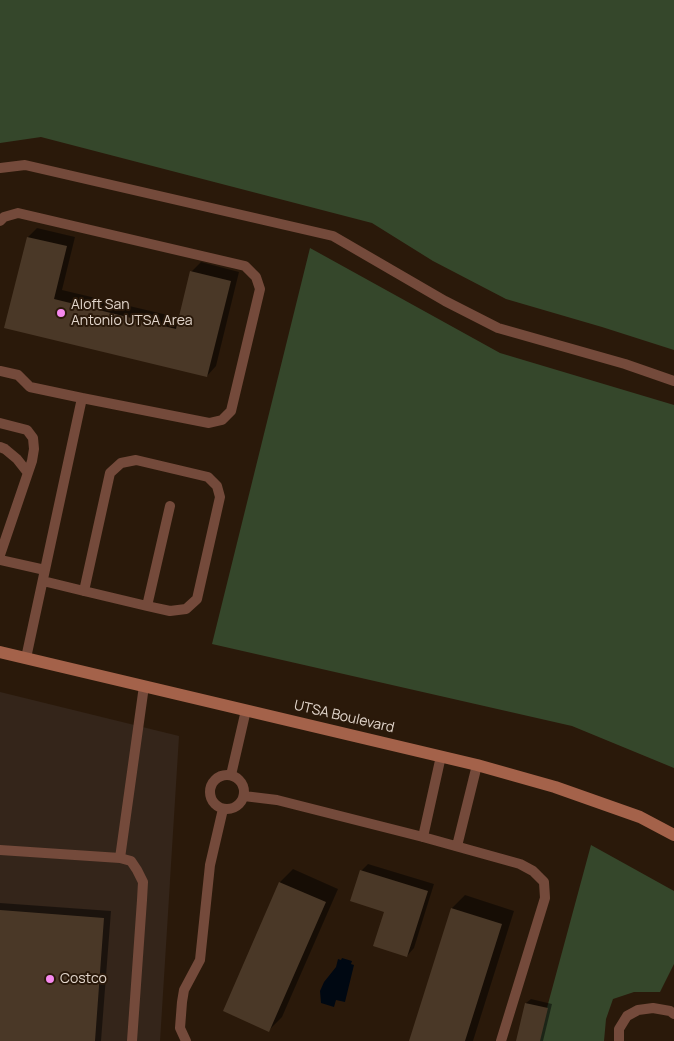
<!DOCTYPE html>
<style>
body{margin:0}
canvas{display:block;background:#2a190a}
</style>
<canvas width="674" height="1041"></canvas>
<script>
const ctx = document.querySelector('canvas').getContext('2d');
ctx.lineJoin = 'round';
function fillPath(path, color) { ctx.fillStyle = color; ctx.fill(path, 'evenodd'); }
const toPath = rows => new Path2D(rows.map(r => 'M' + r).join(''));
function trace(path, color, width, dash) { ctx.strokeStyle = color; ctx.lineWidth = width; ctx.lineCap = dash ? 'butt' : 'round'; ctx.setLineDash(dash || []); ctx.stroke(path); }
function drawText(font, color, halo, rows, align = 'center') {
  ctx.font = font + ' Manrope,sans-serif'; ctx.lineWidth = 4; ctx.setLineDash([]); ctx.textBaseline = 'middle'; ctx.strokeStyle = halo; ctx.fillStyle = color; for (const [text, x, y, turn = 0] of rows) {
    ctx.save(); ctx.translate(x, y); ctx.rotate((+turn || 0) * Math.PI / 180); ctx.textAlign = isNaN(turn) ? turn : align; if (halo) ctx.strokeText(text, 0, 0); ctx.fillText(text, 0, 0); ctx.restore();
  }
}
fillPath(toPath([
 [0,692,179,736,160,1041,0,1041]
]), '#34251a');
fillPath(toPath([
 [0,0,674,0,674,350,602,327,506,299,433,261,372,223,41,137,0,143],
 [310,248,500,353,674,405,674,768,572,726,212,644],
 [591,845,674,891,674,964,660,992,634,992,613,999,606,1019,604,1041,538,1041]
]), '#35472b');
fillPath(toPath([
 [342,958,352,961,351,964,354,965,345,1002,336,1000,334,1007,321,1003,320,991,324,982,336,967,338,959,341,960]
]), '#000812');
fillPath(toPath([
 [37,228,75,237,62,290,180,318,191,272,201,262,239,272,216,366,207,376,6,327,28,237],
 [368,864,434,884,414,948,407,956,385,911,361,871],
 [293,869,338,889,282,1017,269,1030,224,1011,280,882],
 [465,895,514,911,473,1041,410,1041,452,908],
 [0,903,111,911,101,1041,0,1041],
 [531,999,552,1004,543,1041,517,1041,526,1003]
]), '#0007');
fillPath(toPath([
 [27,237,67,246,54,299,176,329,190,271,231,281,207,377,4,328],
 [360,870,428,891,407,957,373,946,384,912,350,901],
 [279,882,326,902,269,1032,223,1011],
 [451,908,502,924,465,1041,409,1041],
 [0,910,104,918,95,1041,0,1041],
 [525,1003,548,1008,540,1041,516,1041]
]), '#4a3827');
trace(toPath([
 [0,168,25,165,333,236,445,301,498,328,625,364,674,381],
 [0,221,4,217,18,213,245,266,256,277,260,289,231,411,222,420,209,423,82,398,30,387,18,375,0,371],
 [0,423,27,430,33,438,34,449,32,461,0,555],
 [0,447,5,449,17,459,28,473],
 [0,560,45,570],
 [43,581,84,591,147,606,170,611,186,609,197,599,220,497,217,486,208,477,136,460,121,463,110,473,84,591],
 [147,606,170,506],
 [26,658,82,398],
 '210 792a17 17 0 1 1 34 0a17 17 0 1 1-34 0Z',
 [231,775,246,710],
 [244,796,277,800,423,837,520,864,533,871,544,882,545,898,501,1041],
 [423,837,441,756],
 [457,846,477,765],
 [0,850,120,858,131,861,137,870,143,882,142,900,132,1041],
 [120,858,144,686],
 [186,1041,180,1028,182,1002,184,990,200,960,210,865,223,809],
 [619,1041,619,1029,627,1016,638,1010,653,1008,670,1011,674,1014]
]), '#744a3b', 10);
trace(toPath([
 [0,652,477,765,555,787,640,817,674,835]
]), '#a4624a', 12);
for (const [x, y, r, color] of [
 [61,313,5,"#f689ee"],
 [50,979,5,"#f689ee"]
]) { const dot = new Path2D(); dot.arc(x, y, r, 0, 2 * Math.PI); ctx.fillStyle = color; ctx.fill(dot); trace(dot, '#2a190a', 2); }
drawText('14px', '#e2d6cc', '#2a190a', [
 ["Aloft San",71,305],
 ["Antonio UTSA Area",71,321],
 ["Costco",60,979]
], 'left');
drawText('14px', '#e2d6cc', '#2a190a', [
 ["UTSA Boulevard",344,717,13]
]);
</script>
